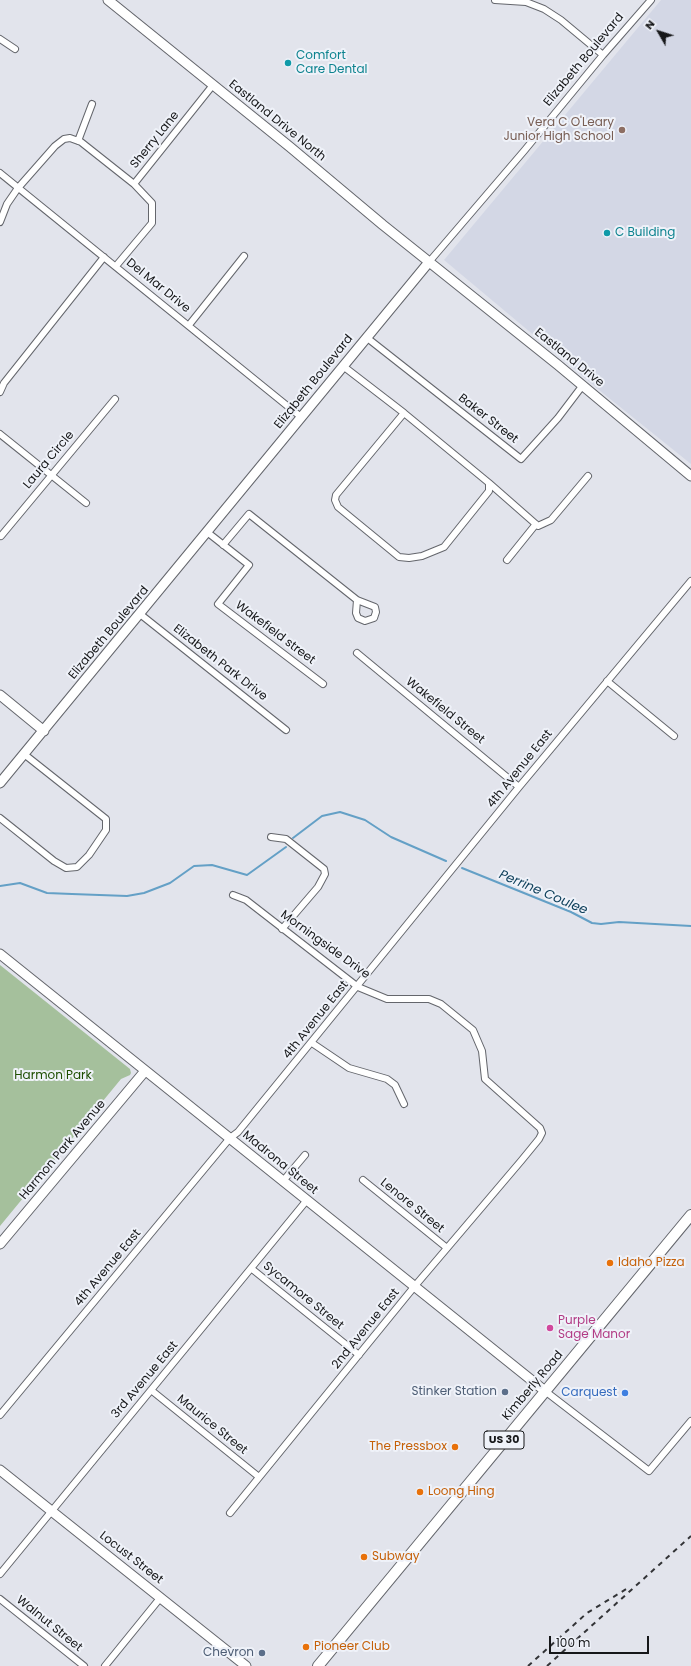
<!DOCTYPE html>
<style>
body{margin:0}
#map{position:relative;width:691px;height:1666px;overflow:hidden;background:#e2e4ec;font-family:Poppins,sans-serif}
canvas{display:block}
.north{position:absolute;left:639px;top:12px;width:40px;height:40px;-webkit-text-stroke:3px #eff2f9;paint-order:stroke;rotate:309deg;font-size:11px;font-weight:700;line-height:16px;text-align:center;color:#161719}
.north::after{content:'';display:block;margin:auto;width:14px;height:18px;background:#161719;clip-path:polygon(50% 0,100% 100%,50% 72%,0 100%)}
.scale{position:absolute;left:549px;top:1636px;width:100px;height:18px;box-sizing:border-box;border:2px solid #161719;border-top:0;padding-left:5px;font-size:12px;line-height:14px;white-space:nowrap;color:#161719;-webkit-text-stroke:3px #eff2f9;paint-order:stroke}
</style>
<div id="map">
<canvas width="691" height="1666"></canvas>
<div class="north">N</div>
<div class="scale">100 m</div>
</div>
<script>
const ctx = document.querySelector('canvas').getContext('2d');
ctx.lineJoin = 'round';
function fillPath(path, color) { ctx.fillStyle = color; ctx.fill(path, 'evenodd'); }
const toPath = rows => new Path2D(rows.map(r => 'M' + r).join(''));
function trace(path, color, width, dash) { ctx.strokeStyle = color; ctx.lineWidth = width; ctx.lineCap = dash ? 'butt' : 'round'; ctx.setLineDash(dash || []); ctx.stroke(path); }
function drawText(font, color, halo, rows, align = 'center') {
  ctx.font = font + ' Poppins,sans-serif'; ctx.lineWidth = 4; ctx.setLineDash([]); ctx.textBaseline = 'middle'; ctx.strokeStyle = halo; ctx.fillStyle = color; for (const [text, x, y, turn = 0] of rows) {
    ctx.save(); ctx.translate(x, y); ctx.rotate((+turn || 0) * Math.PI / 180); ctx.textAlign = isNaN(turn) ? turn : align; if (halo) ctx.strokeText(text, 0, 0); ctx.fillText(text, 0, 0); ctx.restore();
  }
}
fillPath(toPath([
 [661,0,691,0,691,464,604,394,444,260]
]), '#d3d7e5');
fillPath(toPath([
 [0,965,130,1069,131,1073,130,1075,121,1079,0,1226]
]), '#a5c09c');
trace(toPath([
 [293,838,322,816,340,812,365,820,391,837,446,861],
 [462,868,571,912,592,923,601,924,619,922,691,926],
 [0,886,20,883,47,893,72,894,127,896,144,893,170,883,194,866,212,865,247,875,286,847]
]), '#64a0c6', 2);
const street = toPath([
 [495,0,526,2,544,9,561,20,603,55],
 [0,39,15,49],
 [78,141,92,104],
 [0,173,301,417],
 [134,184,213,85],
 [0,222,7,204,18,188,55,146,64,139,70,138,81,142,134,184,152,203,152,223,116,266],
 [429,262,524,151,603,55,651,0],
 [189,325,244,256],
 [366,337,521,459,558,418,583,385],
 [343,366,404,413,489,483,489,491,444,547,422,556,409,558,399,557,338,507,335,500,336,495,404,413],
 [0,392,4,383,104,257],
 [0,434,86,503],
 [489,483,538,526,551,520,588,476],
 [207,532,249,565,218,604,323,684],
 [1,536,115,399],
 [223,545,249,514,357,600,375,607,376,612,374,618,365,621,358,618,356,613,357,600],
 [507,560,536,524],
 [140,614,286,730],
 [357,653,519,787],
 [607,681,674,736],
 [0,818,54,861,66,868,77,867,89,855,106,830,106,819,24,754],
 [271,837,286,839,324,869,325,874,318,887,282,929],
 [312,1043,349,1068,387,1079,395,1085,404,1104],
 [363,1180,447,1248],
 [283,1181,305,1155],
 [252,1269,359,1355],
 [151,1390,259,1477],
 [545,1391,649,1471,691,1421],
 [0,1415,230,1138,238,1132,519,787,691,581],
 [230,1513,414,1287,521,1161,539,1139,542,1133,540,1128,485,1079,482,1051,473,1030,441,1004,429,999,387,999,358,987,246,900,233,895],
 [0,1574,307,1200],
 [0,1599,84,1666],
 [105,1666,161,1597]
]);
const secondary = toPath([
 [108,0,290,147,383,225,558,365,691,476],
 [0,695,44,731],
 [0,783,429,262],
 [0,954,545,1391],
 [0,1244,145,1071],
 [0,1470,246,1666]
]);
const primary = toPath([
 [318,1666,691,1215]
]);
trace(street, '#64666c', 8);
trace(secondary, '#64666c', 11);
trace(primary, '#64666c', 12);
trace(street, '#fff', 6);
trace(secondary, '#fff', 9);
trace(primary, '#fff', 10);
trace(toPath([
 [528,1666,587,1613,628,1588],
 [547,1666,691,1536]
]), '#333437', 2, [5, 5]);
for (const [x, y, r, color] of [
 [288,63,4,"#0f9aa8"],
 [622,130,4,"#8d6e63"],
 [607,233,4,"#0f9aa8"],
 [610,1263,4,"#e8710a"],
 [550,1328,4,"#d1479c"],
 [505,1392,4,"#5c6f8a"],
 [625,1393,4,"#3f7fe0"],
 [455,1447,4,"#e8710a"],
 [420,1492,4,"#e8710a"],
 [364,1557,4,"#e8710a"],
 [306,1647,4,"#e8710a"],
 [262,1653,4,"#5c6f8a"]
]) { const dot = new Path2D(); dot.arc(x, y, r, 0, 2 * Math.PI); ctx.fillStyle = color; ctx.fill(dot); trace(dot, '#eff2f9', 1.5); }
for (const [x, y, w] of [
 [504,1440,40]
]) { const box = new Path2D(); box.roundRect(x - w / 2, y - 9, w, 18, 3); ctx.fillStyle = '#eff2f9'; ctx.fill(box); trace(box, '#161719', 1); }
drawText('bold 11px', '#161719', null, [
 ["US 30",504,1440]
]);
drawText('12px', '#0d838f', '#eff2f9', [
 ["Comfort",296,56],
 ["Care Dental",296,70],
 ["C Building",615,233]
], 'left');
drawText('12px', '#161719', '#eff2f9', [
 ["Elizabeth Boulevard",584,60,-50],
 ["Eastland Drive North",277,121,39],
 ["Sherry Lane",155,140,-51],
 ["Del Mar Drive",158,286,39],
 ["Eastland Drive",569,358,39],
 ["Elizabeth Boulevard",314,382,-51],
 ["Baker Street",488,419,38],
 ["Laura Circle",49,460,-50],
 ["Elizabeth Boulevard",109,633,-50],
 ["Wakefield street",275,633,37],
 ["Elizabeth Park Drive",220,663,38],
 ["Wakefield Street",445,711,39],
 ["4th Avenue East",520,769,-51],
 ["Morningside Drive",325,945,36],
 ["4th Avenue East",316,1020,-51],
 ["Harmon Park Avenue",63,1150,-50],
 ["Madrona Street",280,1163,39],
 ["Lenore Street",412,1206,39],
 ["4th Avenue East",108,1268,-50],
 ["Sycamore Street",303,1296,39],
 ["2nd Avenue East",366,1329,-51],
 ["3rd Avenue East",145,1380,-50],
 ["Kimberly Road",533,1386,-50],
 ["Maurice Street",212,1425,39],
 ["Locust Street",131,1558,38],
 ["Walnut Street",49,1624,39]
]);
drawText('12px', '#785e54', '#eff2f9', [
 ["Vera C O'Leary",614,123],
 ["Junior High School",614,137]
], 'right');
drawText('12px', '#1d4e01', '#eff2f9', [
 ["Harmon Park",53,1076]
]);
drawText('12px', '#c56008', '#eff2f9', [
 ["Idaho Pizza",618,1263],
 ["The Pressbox",447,1447,"right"],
 ["Loong Hing",428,1492],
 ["Subway",372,1557],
 ["Pioneer Club",314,1647]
], 'left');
drawText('12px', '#b23c85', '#eff2f9', [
 ["Purple",558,1321],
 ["Sage Manor",558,1335]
], 'left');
drawText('12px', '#4e5e75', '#eff2f9', [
 ["Stinker Station",497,1392],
 ["Chevron",254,1653]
], 'right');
drawText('12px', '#366cbe', '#eff2f9', [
 ["Carquest",617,1393]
], 'right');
drawText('italic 13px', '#10415c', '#eff2f9', [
 ["Perrine Coulee",543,893,23]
]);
</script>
